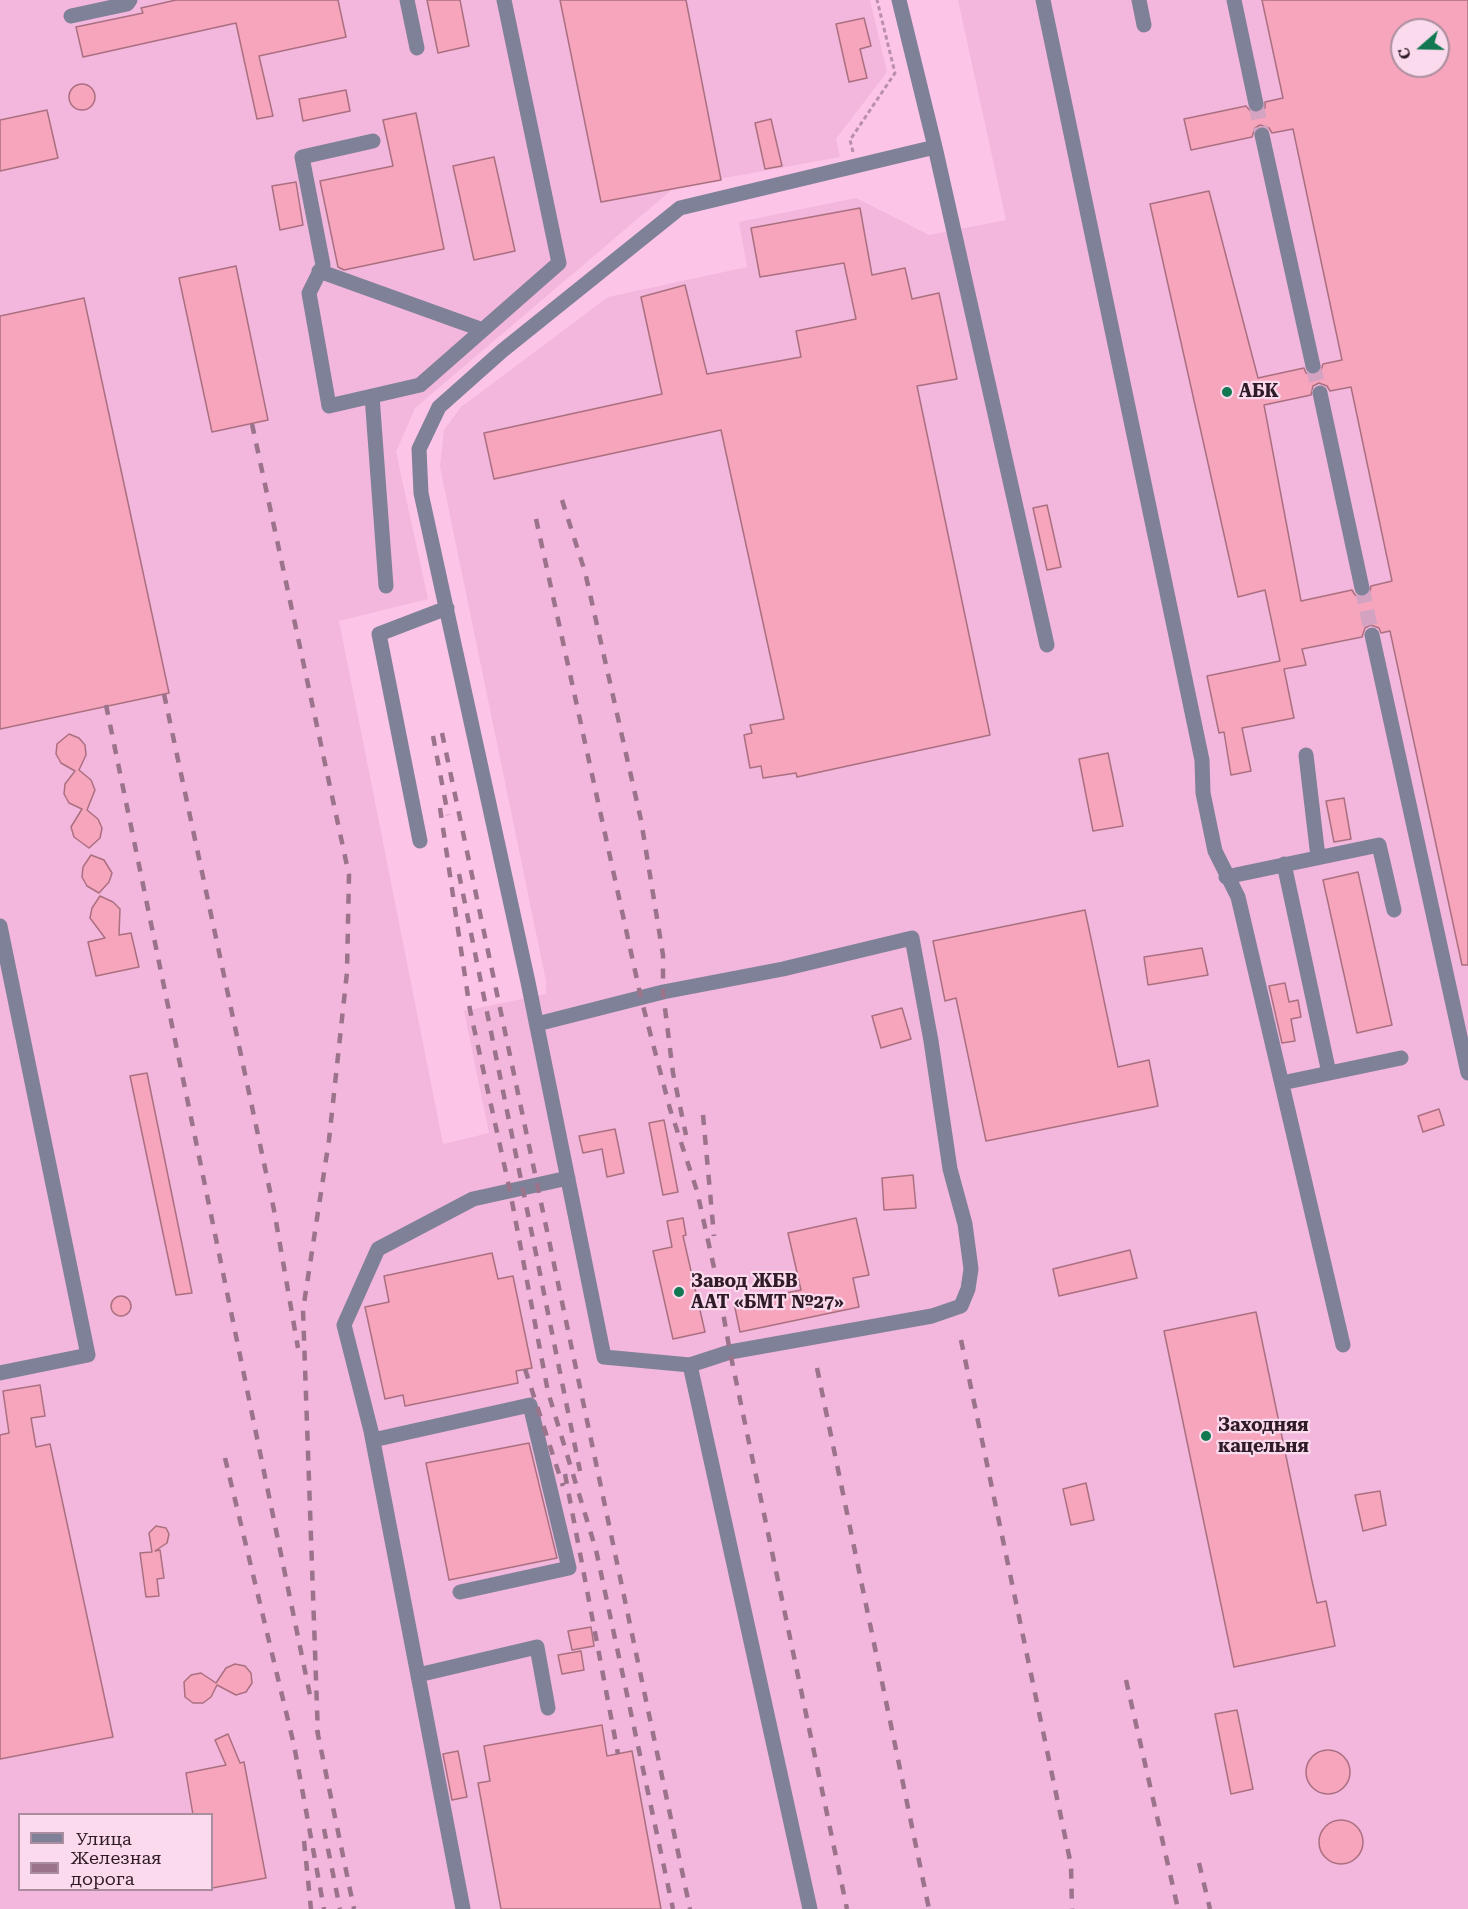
<!DOCTYPE html>
<meta charset="utf-8">
<style>
body{margin:0}
#map{position:relative;width:1468px;height:1909px;overflow:hidden;background:#fcc5e7;font-family:"Roboto Serif",serif}
canvas{display:block}
.legend{position:absolute;left:18px;top:1813px;width:195px;height:78px;box-sizing:border-box;background:#fcdaee;border:2px solid #aa8e9f;margin:0;padding:8px 10px;list-style:none;font-size:18px;color:#2f1b28}
.legend li{display:flex;align-items:center;gap:12px;height:30px}
.legend b{width:30px;border:2px solid #aa8e9f}
.north{position:absolute;left:1390px;top:18px;width:60px;height:60px;box-sizing:border-box;background:#fcdaee;border:2px solid #aa8e9f;border-radius:50%;rotate:250deg;font-size:16px;font-weight:700;line-height:24px;text-align:center;color:#2f1b28}
.north::after{content:'';display:block;margin:auto;width:21px;height:27px;background:#117851;clip-path:polygon(50% 0,100% 100%,50% 72%,0 100%)}
</style>
<div id="map">
<canvas width="1468" height="1909"></canvas>
<ul class="legend">
<li><b style="height:8px;background:#7f8198"></b>Улица</li>
<li><b style="height:8px;background:#9b748c"></b>Железная дорога</li>
</ul>
<div class="north">С</div>
</div>
<script>
const ctx = document.querySelector('canvas').getContext('2d');
ctx.lineJoin = 'round';
function fillPath(path, color) { ctx.fillStyle = color; ctx.fill(path, 'evenodd'); }
const toPath = rows => new Path2D(rows.map(r => 'M' + r).join(''));
function trace(path, color, width, dash) { ctx.strokeStyle = color; ctx.lineWidth = width; ctx.lineCap = dash ? 'butt' : 'round'; ctx.setLineDash(dash || []); ctx.stroke(path); }
function drawText(font, color, halo, rows, align = 'center') {
  ctx.font = font + ' "Roboto Serif",serif'; ctx.lineWidth = 4.5; ctx.setLineDash([]); ctx.textBaseline = 'middle'; ctx.strokeStyle = halo; ctx.fillStyle = color; for (const [text, x, y, turn = 0] of rows) {
    ctx.save(); ctx.translate(x, y); ctx.rotate((+turn || 0) * Math.PI / 180); ctx.textAlign = isNaN(turn) ? turn : align; if (halo) ctx.strokeText(text, 0, 0); ctx.fillText(text, 0, 0); ctx.restore();
  }
}
fillPath(toPath([
 [0,0,870,0,887,72,836,139,840,157,675,187,415,408,396,452,428,599,339,621,443,1144,489,1133,464,1011,546,994,546,981,440,467,444,430,461,407,608,297,747,267,739,222,856,198,929,235,1006,220,958,0,1468,0,1468,1909,0,1909],
 [1402,30,1438,30,1438,66,1402,66],
 [20,1814,212,1814,212,1890,20,1890]
]), '#f3b6dc');
const building = toPath([
 [176,0,338,0,346,37,259,56,273,116,257,119,236,23,83,57,76,27,143,13,141,8,176,0],
 [427,0,460,0,469,46,438,53,427,0],
 [560,0,686,0,721,180,601,202,560,0],
 [1262,0,1468,0,1468,965,1462,965,1390,631,1381,633,1379,628,1371,625,1365,628,1362,637,1302,649,1306,665,1284,669,1294,718,1242,728,1251,771,1231,775,1224,732,1219,733,1207,676,1280,661,1265,590,1238,597,1150,204,1209,191,1258,378,1304,368,1306,373,1315,376,1320,373,1323,364,1342,360,1293,129,1272,133,1269,128,1260,125,1255,128,1252,137,1191,150,1184,119,1246,106,1252,113,1259,113,1265,108,1265,102,1283,98,1262,0],
 [1402,30,1438,30,1438,66,1402,66,1402,30],
 [1319,383,1327,386,1330,391,1351,387,1392,581,1371,586,1369,595,1363,598,1355,595,1352,590,1301,601,1264,405,1311,395,1313,386,1319,383],
 [864,18,871,46,860,49,867,78,849,82,836,24,864,18],
 '69 97a13 13 0 1 1 26 0a13 13 0 1 1-26 0Z',
 [346,90,350,111,303,121,299,99,346,90],
 [47,110,58,158,0,171,0,120,47,110],
 [416,113,444,249,344,270,338,267,320,181,393,166,383,120,416,113],
 [771,119,782,166,765,169,755,123,771,119],
 [494,157,515,251,474,260,453,166,494,157],
 [296,182,303,225,280,230,272,186,296,182],
 [860,208,872,275,905,268,912,299,939,293,957,379,917,386,990,735,797,777,796,773,763,778,761,766,750,768,744,735,752,733,750,725,784,719,721,430,494,479,484,433,662,394,641,297,685,285,707,374,801,357,796,331,856,319,844,263,760,277,751,228,860,208],
 [236,266,268,420,212,432,179,278,236,266],
 [84,298,169,693,0,729,0,316,84,298],
 [1047,505,1061,567,1047,570,1033,508,1047,505],
 [69,734,79,738,85,745,86,755,79,770,91,780,95,790,87,810,98,819,102,828,100,838,89,848,74,837,71,827,82,809,69,803,64,794,65,784,75,771,61,763,56,754,57,744,69,734],
 [1108,753,1123,826,1093,831,1079,759,1108,753],
 [1344,798,1351,839,1334,842,1326,801,1344,798],
 [91,855,104,860,112,873,109,882,99,893,87,886,82,877,83,867,91,855],
 [1358,872,1392,1025,1357,1033,1323,880,1358,872],
 [100,896,113,902,120,909,119,935,131,933,139,967,96,976,88,942,105,938,90,918,92,908,100,896],
 [1085,910,1118,1067,1149,1060,1158,1106,986,1141,956,998,945,1001,933,941,1085,910],
 [1202,948,1208,975,1148,985,1144,957,1202,948],
 [1285,983,1289,1002,1298,1000,1301,1017,1291,1019,1295,1041,1282,1043,1269,986,1285,983],
 [902,1008,911,1039,881,1048,872,1016,902,1008],
 [147,1073,192,1293,176,1295,130,1076,147,1073],
 [1439,1109,1444,1125,1423,1132,1418,1116,1439,1109],
 [664,1120,678,1192,663,1195,649,1123,664,1120],
 [615,1129,624,1173,607,1177,602,1149,583,1153,579,1136,615,1129],
 [913,1175,916,1208,884,1210,882,1178,913,1175],
 [683,1218,686,1235,683,1236,705,1332,673,1339,653,1251,672,1247,667,1221,683,1218],
 [856,1218,869,1275,853,1278,859,1307,740,1332,734,1303,801,1290,788,1233,856,1218],
 [1130,1250,1137,1278,1059,1296,1053,1269,1130,1250],
 [492,1253,498,1279,513,1276,532,1368,516,1371,518,1383,405,1406,403,1395,385,1399,365,1307,389,1302,384,1276,492,1253],
 '111 1306a10 10 0 1 1 20 0a10 10 0 1 1-20 0Z',
 [1256,1312,1312,1581,1317,1603,1326,1601,1335,1646,1234,1667,1164,1331,1256,1312],
 [40,1385,45,1416,31,1418,36,1447,50,1444,113,1737,0,1759,0,1435,9,1433,3,1391,40,1385],
 [529,1443,557,1558,449,1580,426,1463,529,1443],
 [1086,1483,1094,1520,1071,1525,1063,1489,1086,1483],
 [1380,1491,1386,1525,1363,1531,1355,1495,1380,1491],
 [156,1526,166,1528,169,1534,167,1543,155,1551,160,1550,164,1578,157,1579,159,1596,146,1597,140,1553,152,1552,149,1533,156,1526],
 [591,1627,594,1646,572,1650,568,1631,591,1627],
 [581,1651,584,1670,562,1674,558,1655,581,1651],
 [235,1664,245,1666,251,1673,252,1683,246,1692,236,1695,217,1685,211,1697,203,1703,193,1703,185,1697,184,1682,191,1675,201,1673,216,1683,226,1668,235,1664],
 [1237,1710,1253,1789,1231,1794,1215,1714,1237,1710],
 [602,1725,607,1756,632,1751,661,1909,501,1909,478,1783,490,1781,484,1746,602,1725],
 [228,1734,240,1763,244,1762,266,1878,212,1888,212,1815,193,1815,186,1773,226,1765,215,1740,228,1734],
 '1306 1772a22 22 0 1 1 44 0a22 22 0 1 1-44 0Z',
 [458,1751,467,1797,452,1800,443,1754,458,1751],
 '1319 1842a22 22 0 1 1 44 0a22 22 0 1 1-44 0Z'
]);
fillPath(building, '#f6a5bc');
trace(building, '#aa7080', 1.5);
trace(toPath([
 [1256,104,1262,135],
 [1313,366,1320,393],
 [1362,588,1372,635]
]), '#d3a3c1', 15, [15, 8]);
trace(toPath([
 [853,152,850,140,895,73,877,0]
]), '#ba8faa', 3, [4.5, 3]);
trace(toPath([
 [407,0,417,48],
 [1043,0,1202,760,1203,793,1215,851,1238,897,1343,1345],
 [1139,0,1144,25],
 [1234,0,1256,104],
 [71,16,127,4,130,0],
 [1262,135,1313,366],
 [373,141,302,157,323,265,309,293,329,406,420,385,559,263,504,0],
 [935,147,1047,645],
 [319,271,483,330],
 [1320,393,1362,588],
 [372,396,386,586],
 [1372,635,1468,1073],
 [1306,755,1318,857],
 [420,841,379,634,447,608],
 [1284,864,1329,1073],
 [1226,877,1379,845,1394,910],
 [0,926,88,1355,0,1373],
 [537,1024,663,992,783,969,912,938,931,1041,950,1169,965,1224,971,1269,968,1289,961,1306,932,1316,730,1352,690,1365,604,1357,528,982,421,493,419,449,439,407,502,351,680,208,935,147,899,0],
 [1282,1083,1401,1058],
 [690,1365,810,1909],
 [373,1440,530,1405,569,1568,460,1592],
 [418,1675,537,1647,548,1708],
 [463,1909,371,1431,344,1325,378,1249,473,1199,568,1178]
]), '#7f8198', 15);
trace(toPath([
 [252,424,349,875,347,972,329,1140,303,1310,318,1736],
 [562,500,585,572,641,820,663,955,663,992,673,1073,686,1135],
 [536,519,641,998,670,1109,697,1191,719,1290,730,1352,847,1909],
 [164,694,274,1210,298,1348],
 [106,705,311,1700],
 [442,733,690,1909],
 [433,736,448,815],
 [440,808,470,1010,510,1191,548,1392,596,1550,673,1909],
 [459,874,580,1471],
 [703,1115,714,1236],
 [961,1340,1071,1865,1072,1909],
 [817,1368,929,1909],
 [525,1369,563,1486],
 [225,1458,294,1745,324,1909],
 [565,1474,618,1754],
 [1126,1680,1178,1909],
 [317,1730,354,1909],
 [324,1829,340,1909],
 [304,1841,311,1909],
 [1199,1863,1210,1909]
]), '#9b748c', 4.5, [10, 10]);
for (const [x, y, r, color] of [
 [1227,392,6,"#117851"],
 [679,1292,6,"#117851"],
 [1206,1436,6,"#117851"]
]) { const dot = new Path2D(); dot.arc(x, y, r, 0, 2 * Math.PI); ctx.fillStyle = color; ctx.fill(dot); trace(dot, '#fcdaee', 2); }
drawText('bold 18px', '#2f1b28', '#fcdaee', [
 ["АБК",1239,392],
 ["Завод ЖБВ",691,1282],
 ["ААТ «БМТ №27»",691,1303],
 ["Заходняя",1218,1426],
 ["кацельня",1218,1447]
], 'left');
</script>
